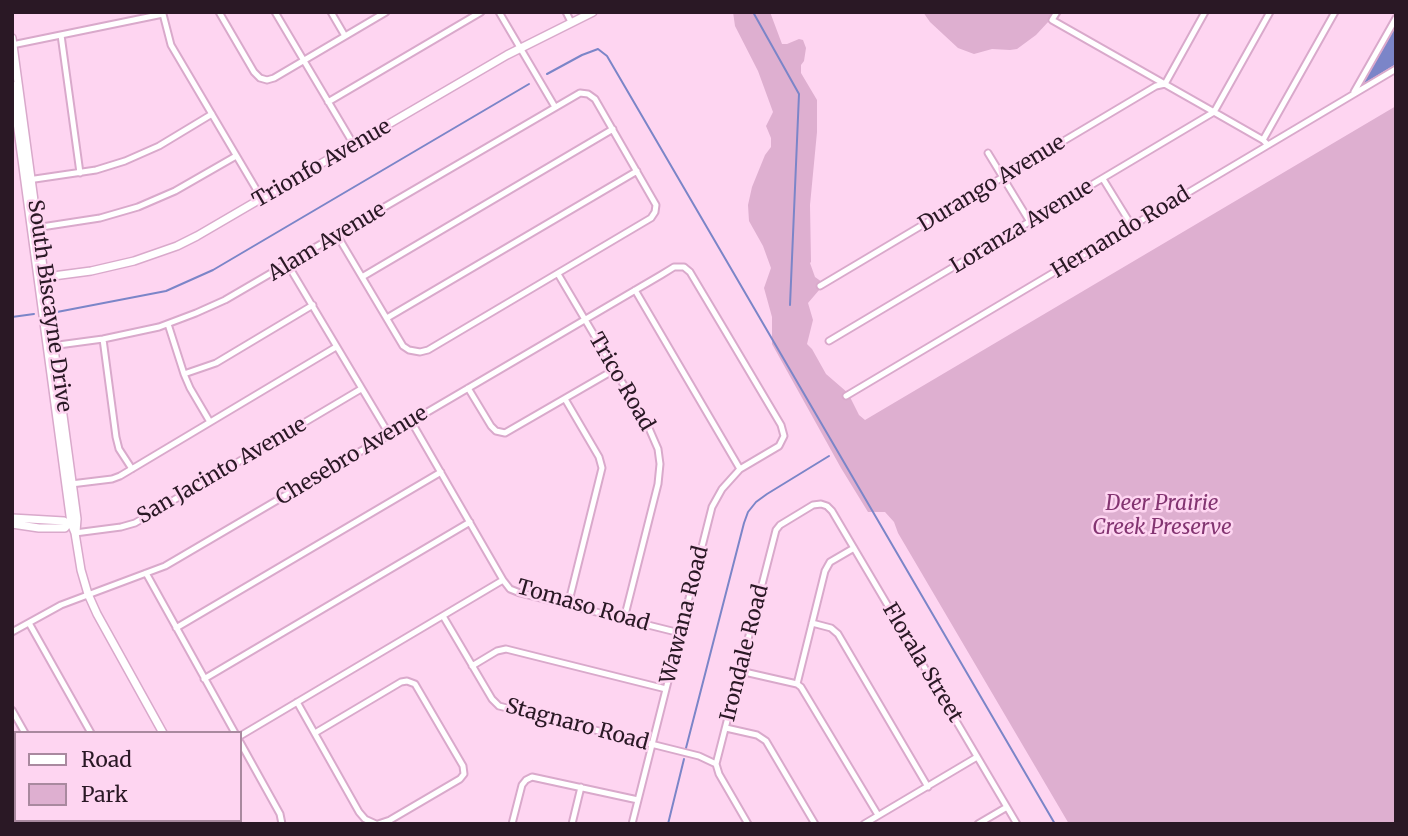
<!DOCTYPE html>
<style>
body{margin:0}
#map{position:relative;width:1408px;height:836px;overflow:hidden;background:#fed5f1;font-family:Merriweather,serif}
canvas{display:block}
.frame{position:absolute;inset:0;border:14px solid #2a1825;pointer-events:none}
.legend{position:absolute;left:14px;top:731px;width:228px;height:91px;box-sizing:border-box;background:#fed5f1;border:2px solid #a9899f;margin:0;padding:9px 12px;list-style:none;font-size:21px;color:#2a1825}
.legend li{display:flex;align-items:center;gap:14px;height:35px}
.legend b{width:35px;border:2px solid #a9899f}
</style>
<div id="map">
<canvas width="1408" height="836"></canvas>
<div class="frame"></div>
<ul class="legend">
<li><b style="height:9px;background:#fff"></b>Road</li>
<li><b style="height:19px;background:#deafd0"></b>Park</li>
</ul>
</div>
<script>
const ctx = document.querySelector('canvas').getContext('2d');
ctx.lineJoin = 'round';
function fillPath(path, color) { ctx.fillStyle = color; ctx.fill(path, 'evenodd'); }
const toPath = rows => new Path2D(rows.map(r => 'M' + r).join(''));
function trace(path, color, width, dash) { ctx.strokeStyle = color; ctx.lineWidth = width; ctx.lineCap = dash ? 'butt' : 'round'; ctx.setLineDash(dash || []); ctx.stroke(path); }
function drawText(font, color, halo, rows, align = 'center') {
  ctx.font = font + ' Merriweather,serif'; ctx.lineWidth = 5; ctx.setLineDash([]); ctx.textBaseline = 'middle'; ctx.strokeStyle = halo; ctx.fillStyle = color; for (const [text, x, y, turn = 0] of rows) {
    ctx.save(); ctx.translate(x, y); ctx.rotate((+turn || 0) * Math.PI / 180); ctx.textAlign = isNaN(turn) ? turn : align; if (halo) ctx.strokeText(text, 0, 0); ctx.fillText(text, 0, 0); ctx.restore();
  }
}
fillPath(toPath([
 [733,12,770,12,782,44,787,44,799,39,803,40,806,48,804,61,801,65,801,73,817,100,817,132,810,205,811,262,810,263,815,277,822,282,817,285,820,289,808,303,813,320,807,344,812,349,826,374,848,393,843,395,845,399,850,397,859,415,865,420,1396,106,1396,824,1069,824,898,533,894,522,885,512,868,512,841,468,772,344,772,317,764,288,771,268,763,246,749,221,748,205,752,187,765,155,771,147,771,138,766,126,773,112,758,71,735,26],
 [923,12,1054,12,1049,21,1036,35,1017,49,1010,50,992,49,974,54,958,48,930,22]
]), '#deafd0');
fillPath(toPath([
 [1396,26,1396,64,1363,84]
]), '#7b85c8');
trace(toPath([
 [753,12,799,94,790,305],
 [547,74,582,55,598,49,607,56,1055,824],
 [57,312,166,291,213,270,529,84],
 [12,317,34,314],
 [686,748,744,523,748,512,756,502,767,494,829,456],
 [12,788,16,794],
 [12,808,16,806],
 [31,820,33,824],
 [668,824,684,759]
]), '#7b85c8', 2);
const street = toPath([
 [219,12,254,72,260,78,267,80,274,78,386,12],
 [275,12,354,145],
 [331,12,345,36],
 [499,12,555,107],
 [566,12,571,22],
 [1057,12,1052,20,1214,112,1263,140,1268,145],
 [163,14,171,45,262,199],
 [61,35,80,173],
 [12,45,163,14],
 [1354,92,1396,18],
 [328,102,481,12],
 [1263,140,1335,12],
 [988,153,1030,222],
 [1103,179,1132,226],
 [28,180,96,170,125,161,159,146,212,114],
 [35,228,100,218,138,207,175,191,236,156],
 [288,265,389,434],
 [558,274,648,426,658,449,660,464,658,484,624,619],
 [362,277,613,129],
 [820,286,1156,86,1165,84,1205,12],
 [635,290,740,469],
 [387,318,637,171],
 [168,324,184,374,190,388,210,422],
 [103,339,116,437,119,449,132,469],
 [829,341,1214,112,1270,12],
 [51,346,103,339,159,327,196,313,225,300,580,93,588,94,595,99,656,205,655,212,651,218,428,350,420,352,409,350,403,346,337,235],
 [184,374,216,363,313,305],
 [468,388,491,426,496,431,505,433,614,370],
 [846,396,1396,69],
 [565,399,599,457,602,468,568,605],
 [411,421,503,580,510,589,520,593,680,633],
 [71,484,112,479,120,476,336,347],
 [75,533,121,527,135,523,361,389],
 [146,573,235,733],
 [443,616,492,699,499,706,699,756,716,764],
 [29,623,91,733],
 [812,623,831,628,838,634,928,787],
 [176,628,441,472],
 [12,632,61,605,165,566,177,559,661,275,674,267,684,267,690,272,727,334,781,425,784,436,779,446,740,469,722,489,712,507,632,824],
 [472,666,497,651,506,649,666,689],
 [740,671,797,684,801,687,878,815],
 [204,679,470,522],
 [797,684,825,571,830,562,854,548],
 [297,702,359,812,365,819,376,824],
 [12,710,25,733],
 [726,728,757,735,766,741,815,824],
 [315,733,401,682,407,681,415,684,463,766,464,774,460,779,390,820,378,824],
 [240,736,503,580],
 [240,742,280,814,282,824],
 [73,820,75,824],
 [140,820,142,824],
 [173,824,179,820],
 [512,824,522,785,526,780,532,777,638,800],
 [572,824,581,787],
 [748,824,719,774,716,764,776,530,780,525,813,505,821,504,827,506,832,511,1017,824],
 [864,824,977,757],
 [978,824,1007,807]
]);
const secondary = toPath([
 [12,38,77,519,76,532],
 [12,85,69,508,71,523,75,533,81,570,88,594,97,614,163,733],
 [38,278,91,271,134,261,177,246,197,236,507,55,593,12],
 [12,518,64,521,68,524,65,528,39,528,12,524],
 [213,820,214,824]
]);
trace(street, '#d9a9cb', 9);
trace(secondary, '#d9a9cb', 10);
trace(street, '#fff', 5);
trace(secondary, '#fff', 7);
drawText('21px', '#2a1825', '#fed5f1', [
 ["Trionfo Avenue",322,164,-30],
 ["Durango Avenue",992,184,-31],
 ["Loranza Avenue",1022,227,-31],
 ["Hernando Road",1121,233,-31],
 ["Alam Avenue",327,242,-31],
 ["South Biscayne Drive",49,306,82],
 ["Trico Road",621,382,60],
 ["Chesebro Avenue",352,456,-31],
 ["San Jacinto Avenue",222,471,-30],
 ["Tomaso Road",583,606,16],
 ["Wawana Road",685,615,-76],
 ["Irondale Road",745,653,-76],
 ["Florala Street",922,663,59],
 ["Stagnaro Road",577,725,15]
]);
drawText('italic 21px', '#833471', '#fed5f1', [
 ["Deer Prairie",1162,504],
 ["Creek Preserve",1162,528]
]);
</script>
